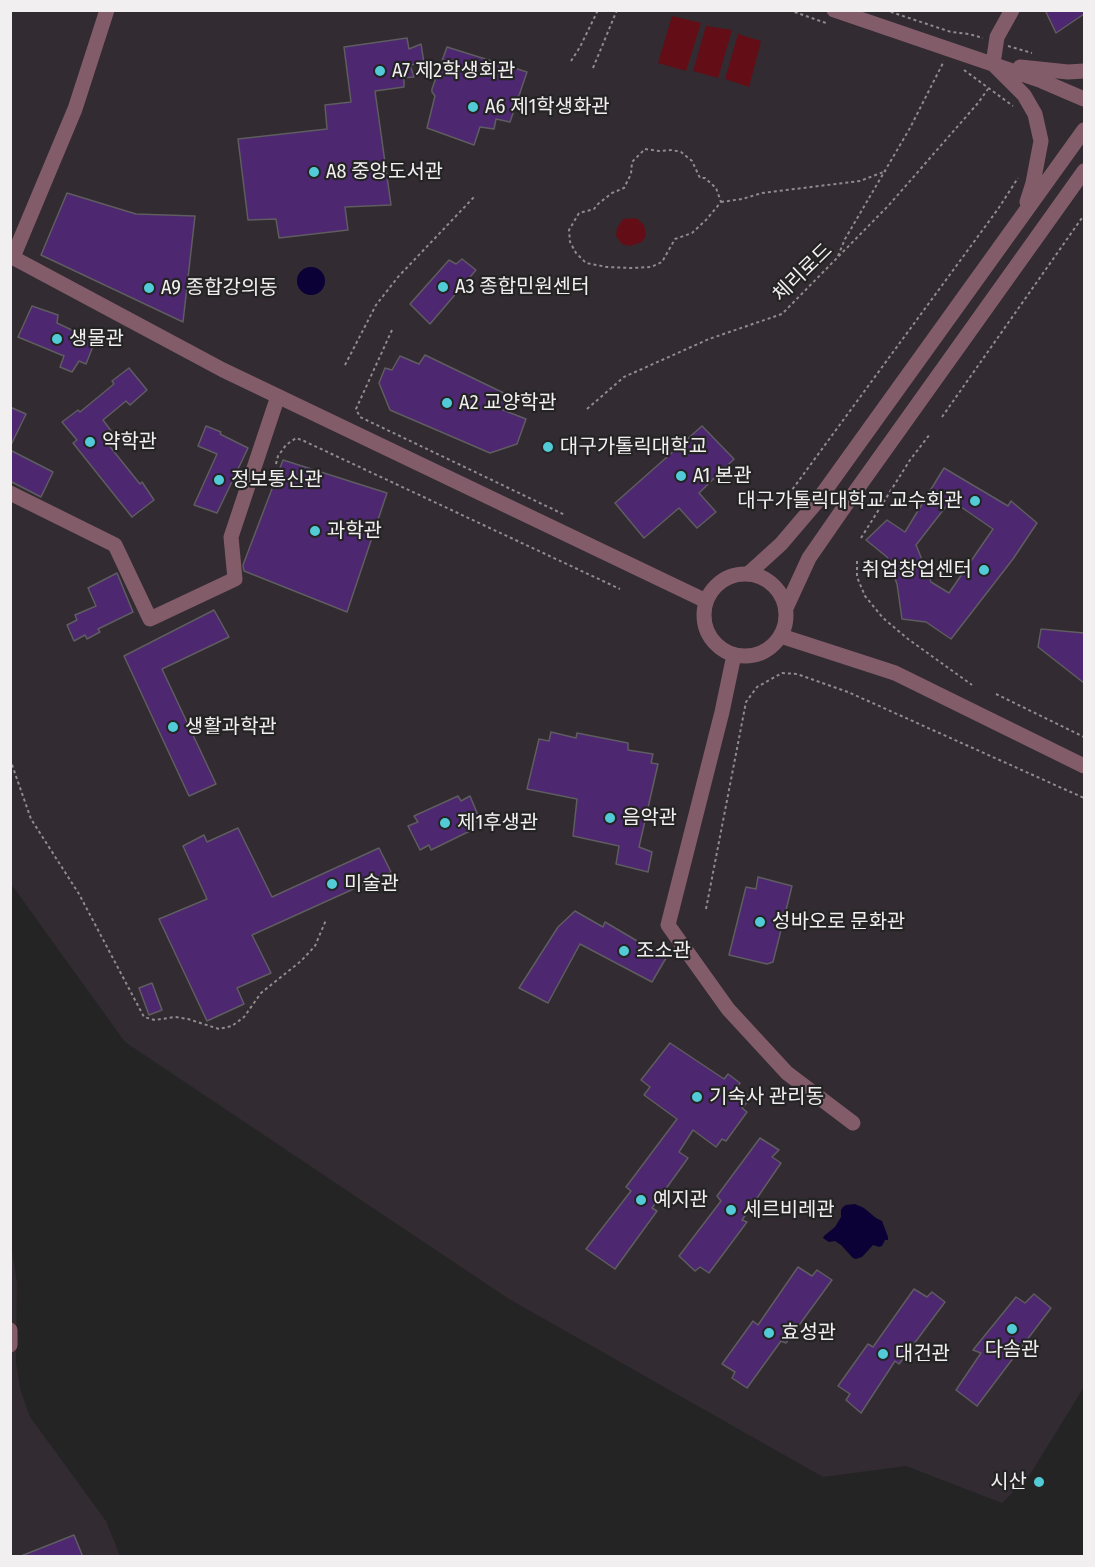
<!DOCTYPE html>
<meta charset="utf-8">
<style>
body{margin:0}
#map{position:relative;width:1095px;height:1567px;overflow:hidden;background:#252425;font-family:"Fira Sans Condensed",sans-serif}
canvas{display:block}
.frame{position:absolute;inset:0;border:12px solid #f1eff0;pointer-events:none}
</style>
<div id="map">
<canvas width="1095" height="1567"></canvas>
<div class="frame"></div>
</div>
<script>
const ctx = document.querySelector('canvas').getContext('2d');
ctx.lineJoin = 'round';
function fillPath(path, color) { ctx.fillStyle = color; ctx.fill(path, 'evenodd'); }
const toPath = rows => new Path2D(rows.map(r => 'M' + r).join(''));
function trace(path, color, width, dash) { ctx.strokeStyle = color; ctx.lineWidth = width; ctx.lineCap = dash ? 'butt' : 'round'; ctx.setLineDash(dash || []); ctx.stroke(path); }
function drawText(font, color, halo, rows, align = 'center') {
  ctx.font = font + ' "Fira Sans Condensed","Noto Sans KR",sans-serif'; ctx.lineWidth = 4.5; ctx.setLineDash([]); ctx.textBaseline = 'middle'; ctx.strokeStyle = halo; ctx.fillStyle = color; for (const [text, x, y, turn = 0] of rows) {
    ctx.save(); ctx.translate(x, y); ctx.rotate((+turn || 0) * Math.PI / 180); ctx.textAlign = isNaN(turn) ? turn : align; if (halo) ctx.strokeText(text, 0, 0); ctx.fillText(text, 0, 0); ctx.restore();
  }
}
fillPath(toPath([
 [10,11,1084,11,1084,1387,1029,1476,1002,1503,906,1466,823,1477,509,1299,125,1042,11,884],
 [10,1237,17,1283,16,1362,20,1389,30,1417,106,1521,120,1556,11,1556]
]), '#322b31');
fillPath(toPath([
 [672,16,701,23,686,71,658,63],
 [706,26,732,30,718,78,693,71],
 [738,34,761,41,749,87,725,79],
 [636,218,644,225,646,236,642,242,630,246,622,244,616,236,617,228,623,219]
]), '#630e17');
fillPath(toPath([
 '297 281a14 14 0 1 1 28 0a14 14 0 1 1-28 0Z',
 [855,1204,864,1208,876,1218,882,1221,888,1237,888,1240,885,1240,882,1246,879,1247,873,1245,862,1257,856,1259,853,1258,841,1245,835,1241,829,1242,823,1238,824,1236,835,1227,841,1217,841,1210,843,1207,846,1205]
]), '#0c0137');
const building = toPath([
 [1045,10,1084,10,1084,14,1056,33,1045,10],
 [407,38,409,49,421,44,424,63,410,65,414,77,404,78,404,87,375,91,391,205,345,207,348,230,279,238,276,219,248,220,238,139,327,129,325,105,351,102,344,47,407,38],
 [447,47,527,72,510,122,496,119,494,129,480,127,474,145,427,128,435,96,432,92,432,89,447,47],
 [67,193,136,214,195,216,183,322,41,255,67,193],
 [462,259,476,270,430,324,410,304,449,260,456,264,462,259],
 [32,306,58,315,57,323,95,341,86,364,79,361,72,372,60,367,64,356,18,337,32,306],
 [425,355,510,396,503,410,526,419,517,444,490,453,390,410,379,383,385,368,392,370,400,356,419,364,425,355],
 [129,368,147,390,130,405,126,401,103,420,112,432,103,438,140,484,142,482,154,500,132,517,73,443,77,440,62,422,78,410,80,412,114,384,112,381,129,368],
 [10,407,26,414,10,447,10,407],
 [206,426,221,432,220,434,248,448,217,513,194,505,217,454,198,446,206,426],
 [702,426,734,459,699,493,716,512,697,528,679,508,644,538,615,503,702,426],
 [10,450,53,472,41,497,10,481,10,450],
 [283,460,387,493,347,612,244,571,243,565,283,460],
 [944,468,1008,506,1011,501,1037,523,1013,559,951,639,926,622,902,619,897,584,887,557,866,540,887,520,905,532,944,468],
 [951,500,993,529,949,593,931,582,916,545,951,500],
 [117,573,133,612,98,629,100,632,87,639,85,635,74,641,67,625,77,620,75,615,96,606,88,588,117,573],
 [214,610,229,637,162,669,216,784,189,796,124,656,214,610],
 [1041,629,1084,633,1084,683,1038,647,1041,629],
 [551,732,576,738,577,733,628,743,628,750,653,754,651,763,658,764,639,847,652,852,648,872,616,864,619,846,573,836,577,799,527,789,539,739,549,741,551,732],
 [458,796,461,801,470,796,480,820,472,823,474,829,431,850,429,845,420,850,408,826,418,822,414,816,458,796],
 [238,828,272,897,379,848,391,872,252,935,271,973,237,988,244,1004,207,1021,159,919,207,899,183,846,204,835,207,842,238,828],
 [758,877,792,886,773,962,767,964,729,955,746,887,756,889,758,877],
 [575,911,603,927,605,922,666,958,652,982,580,944,548,1003,519,988,558,927,575,911],
 [152,983,162,1010,149,1015,139,988,152,983],
 [670,1043,724,1079,728,1074,740,1083,737,1088,751,1098,742,1108,747,1112,726,1141,722,1139,716,1147,693,1130,679,1152,688,1158,652,1208,657,1211,615,1269,586,1249,631,1191,626,1187,677,1119,644,1095,650,1087,641,1080,670,1043],
 [760,1138,779,1150,772,1157,781,1163,742,1220,747,1222,709,1273,700,1267,695,1271,679,1256,721,1201,717,1196,760,1138],
 [798,1267,812,1276,817,1270,832,1280,786,1343,781,1341,747,1388,732,1378,735,1372,722,1364,753,1321,758,1325,798,1267],
 [914,1289,927,1297,932,1292,945,1302,899,1364,895,1361,861,1413,846,1400,850,1394,838,1386,868,1344,873,1347,914,1289],
 [1034,1294,1051,1308,977,1406,956,1390,981,1353,973,1350,1016,1297,1025,1303,1034,1294],
 [74,1535,83,1557,22,1557,21,1556,74,1535]
]);
fillPath(building, '#4d276f');
trace(building, '#5e5d5f', 1.5);
trace(toPath([
 [789,10,826,23],
 [885,10,951,32,969,34,983,38],
 [1008,46,1032,53],
 [571,61,580,47,598,10],
 [593,68,617,10],
 [964,70,1013,106],
 [645,149,659,151,672,150,681,152,692,161,700,178,705,178,716,188,721,202,706,220,692,233,675,239,662,262,651,267,632,268,607,267,586,263,576,253,570,242,569,230,579,213,594,209,598,204,612,193,624,188,631,174,632,162,645,149],
 [721,202,742,199,762,193,860,181,886,171],
 [838,256,845,239,910,128,944,61],
 [392,330,356,409,360,417,565,515],
 [345,365,376,305,398,277,475,196],
 [587,409,624,377,709,339,782,314,889,205,978,103,988,89],
 [942,417,1084,215],
 [276,464,278,456,286,445,296,438,304,441,620,589],
 [789,494,998,209,1018,178],
 [861,538,910,460,930,434],
 [857,561,857,577,865,596,883,618,908,639,972,685],
 [996,694,1084,737],
 [10,759,31,819,79,894,144,1017,155,1020,175,1017,188,1019,219,1029,232,1026,244,1017,261,993,301,961,315,946,326,920],
 [706,909,746,702,757,687,782,673,797,674,848,692,1084,798]
]), '#8e8c8d', 2, [3, 3]);
trace(toPath([
 [834,10,1042,81,1084,99],
 [993,64,997,37,1012,10],
 [995,66,1024,95,1035,114,1041,141,1033,183,1027,202],
 [1020,67,1068,72,1084,71],
 [10,256,223,370,706,601],
 [13,257,75,109,107,10],
 [10,493,115,545,150,619,235,579,231,537,278,396],
 '704 615a41 41 0 1 1 82 0a41 41 0 1 1-82 0Z',
 [748,574,781,544,816,503,1084,130],
 [786,608,809,558,845,506,1084,171],
 [781,636,895,673,1084,766],
 [734,655,722,712,668,925,728,1009,787,1073,853,1123],
 [10,1330,10,1345]
]), '#835c6a', 15);
for (const [x, y, r, color] of [
 [380,71,6,"#52cbd7"],
 [473,107,6,"#52cbd7"],
 [314,172,6,"#52cbd7"],
 [443,287,6,"#52cbd7"],
 [149,288,6,"#52cbd7"],
 [57,339,6,"#52cbd7"],
 [447,403,6,"#52cbd7"],
 [90,442,6,"#52cbd7"],
 [548,447,6,"#52cbd7"],
 [681,476,6,"#52cbd7"],
 [219,480,6,"#52cbd7"],
 [975,501,6,"#52cbd7"],
 [315,531,6,"#52cbd7"],
 [984,570,6,"#52cbd7"],
 [173,727,6,"#52cbd7"],
 [610,818,6,"#52cbd7"],
 [445,823,6,"#52cbd7"],
 [332,884,6,"#52cbd7"],
 [760,922,6,"#52cbd7"],
 [624,951,6,"#52cbd7"],
 [697,1097,6,"#52cbd7"],
 [641,1200,6,"#52cbd7"],
 [731,1210,6,"#52cbd7"],
 [1012,1329,6,"#52cbd7"],
 [769,1333,6,"#52cbd7"],
 [883,1354,6,"#52cbd7"],
 [1039,1482,6,"#52cbd7"]
]) { const dot = new Path2D(); dot.arc(x, y, r, 0, 2 * Math.PI); ctx.fillStyle = color; ctx.fill(dot); trace(dot, '#252425', 2); }
drawText('20px', '#f1eff0', '#252425', [
 ["A7 제2학생회관",392,71],
 ["A6 제1학생화관",485,107],
 ["A8 중앙도서관",326,172],
 ["A3 종합민원센터",455,287],
 ["A9 종합강의동",161,288],
 ["생물관",69,339],
 ["A2 교양학관",459,403],
 ["약학관",102,442],
 ["대구가톨릭대학교",560,447],
 ["A1 본관",693,476],
 ["정보통신관",231,480],
 ["대구가톨릭대학교 교수회관",963,501,"right"],
 ["과학관",327,531],
 ["취업창업센터",972,570,"right"],
 ["생활과학관",185,727],
 ["음악관",622,818],
 ["제1후생관",457,823],
 ["미술관",344,884],
 ["성바오로 문화관",772,922],
 ["조소관",636,951],
 ["기숙사 관리동",709,1097],
 ["예지관",653,1200],
 ["세르비레관",743,1210],
 ["효성관",781,1333],
 ["다솜관",1012,1350,"center"],
 ["대건관",895,1354],
 ["시산",1027,1482,"right"]
], 'left');
drawText('20px', '#f1eff0', '#252425', [
 ["체리로드",803,273,-44]
]);
</script>
